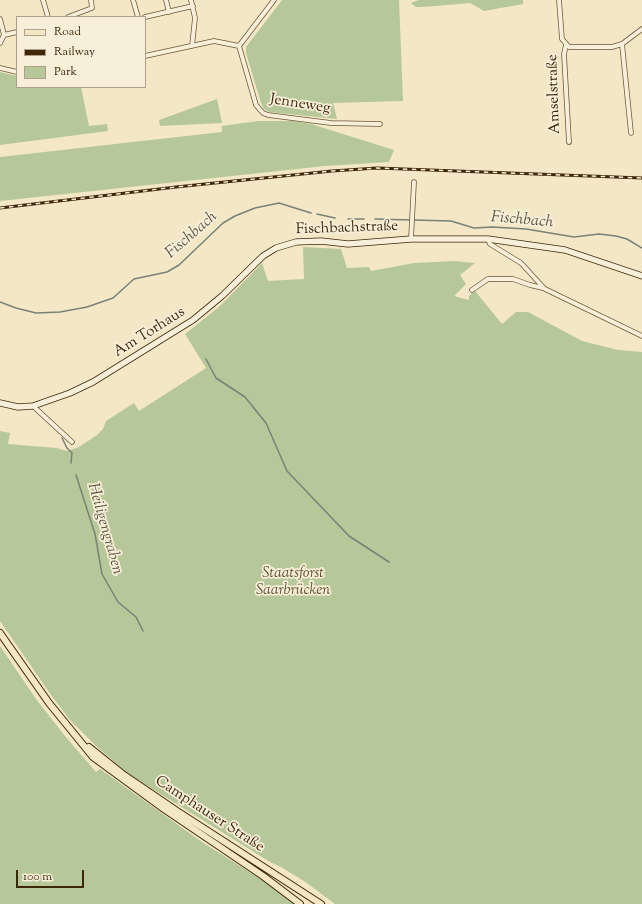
<!DOCTYPE html>
<meta charset="utf-8">
<style>
body{margin:0}
#map{position:relative;width:642px;height:904px;overflow:hidden;background:#f4e7c6;font-family:"Sorts Mill Goudy",serif}
canvas{display:block}
.legend{position:absolute;left:16px;top:16px;width:130px;height:72px;box-sizing:border-box;background:#f8efda;border:1px solid #ae9f86;margin:0;padding:5px 7px;list-style:none;font-size:12px;color:#3e2709}
.legend li{display:flex;align-items:center;gap:8px;height:20px}
.legend b{width:20px;border:1px solid #ae9f86}
.scale{position:absolute;left:16px;top:870px;width:68px;height:18px;box-sizing:border-box;border:2px solid #3e2709;border-top:0;padding-left:5px;font-size:12px;line-height:14px;white-space:nowrap;color:#3e2709;-webkit-text-stroke:3px #f8efda;paint-order:stroke}
</style>
<div id="map">
<canvas width="642" height="904"></canvas>
<ul class="legend">
<li><b style="height:5px;background:#f4e7c6"></b>Road</li>
<li><b style="height:5px;background:#3e2709"></b>Railway</li>
<li><b style="height:11px;background:#b6c799"></b>Park</li>
</ul>
<div class="scale">100 m</div>
</div>
<script>
const ctx = document.querySelector('canvas').getContext('2d');
ctx.lineJoin = 'round';
function fillPath(path, color) { ctx.fillStyle = color; ctx.fill(path, 'evenodd'); }
const toPath = rows => new Path2D(rows.map(r => 'M' + r).join(''));
function trace(path, color, width, dash) { ctx.strokeStyle = color; ctx.lineWidth = width; ctx.lineCap = dash ? 'butt' : 'round'; ctx.setLineDash(dash || []); ctx.stroke(path); }
function drawText(font, color, halo, rows, align = 'center') {
  ctx.font = font + ' "Sorts Mill Goudy",serif'; ctx.lineWidth = 3.5; ctx.setLineDash([]); ctx.textBaseline = 'middle'; ctx.strokeStyle = halo; ctx.fillStyle = color; for (const [text, x, y, turn = 0] of rows) {
    ctx.save(); ctx.translate(x, y); ctx.rotate((+turn || 0) * Math.PI / 180); ctx.textAlign = isNaN(turn) ? turn : align; if (halo) ctx.strokeText(text, 0, 0); ctx.fillText(text, 0, 0); ctx.restore();
  }
}
fillPath(toPath([
 [282,0,399,0,403,101,333,103,337,119,269,112,264,109,261,103,246,53,246,47],
 [419,0,523,0,523,4,484,11,470,3,423,7,416,7,411,3],
 [0,72,17,76,17,87,81,87,89,126,107,124,108,131,0,145],
 [217,99,222,123,160,126,159,120],
 [258,121,294,121,311,124,394,150,389,162,325,166,0,201,0,157,222,132,222,126],
 [303,247,341,249,347,268,369,267,371,271,414,263,455,261,475,263,460,275,466,284,454,296,469,300,469,296,475,291,502,324,516,312,528,312,582,341,618,350,642,352,642,904,335,904,307,883,281,867,270,862,130,775,97,747,70,720,51,695,0,621,0,431,10,433,8,444,56,448,67,451,79,447,97,435,103,429,106,421,134,403,139,411,206,368,185,334,219,307,262,263,268,281,304,279],
 [0,646,36,699,65,736,96,772,100,769,202,842,286,895,296,904,0,904]
]), '#b6c799');
trace(toPath([
 [317,214,335,218],
 [348,219,364,219],
 [375,219,451,221,474,228,492,227,526,229,574,237,599,234,616,236,627,239,642,248],
 [0,302,16,308,36,313,60,312,87,307,113,298,134,279,167,272,179,265,223,223,235,216,255,208,279,203,311,213],
 [206,359,216,378,245,397,266,423,287,471,349,536,389,562],
 [62,438,67,448,72,453,71,463],
 [76,475,95,534,102,574,118,602,136,617,143,631]
]), '#788276', 1.5);
const street = toPath([
 [43,0,48,17],
 [133,0,138,17],
 [166,0,169,12],
 [191,0,195,18,192,46],
 [559,0,562,39,569,47,612,47,622,44,642,29],
 [68,17,92,8,91,0],
 [145,17,193,6],
 [0,19,4,35],
 [4,35,17,32],
 [0,43,4,35],
 [622,44,631,133],
 [566,45,564,54,569,142],
 [239,46,256,105,263,113,268,115,331,123,380,124],
 [239,46,274,0],
 [145,56,214,41,239,46],
 [0,68,17,72],
 [411,239,414,182],
 [488,239,490,244,521,263,543,287],
 [472,290,488,279,513,279,530,285,543,288,642,336],
 [33,406,72,442]
]);
const secondary = toPath([
 [0,403,18,407,33,406,70,393,93,382,193,320,222,296,263,256,276,248,296,242,321,241,348,244,411,239,488,239,565,250,642,276]
]);
const primary = toPath([
 [0,633,49,703,93,757,164,809,263,876,300,904],
 [89,747,124,775,177,811,321,904]
]);
trace(street, '#6c5738', 5.5);
trace(secondary, '#3e2709', 7);
trace(primary, '#3e2709', 8);
trace(street, '#f8efda', 4);
trace(secondary, '#f8efda', 5.5);
trace(primary, '#f4e7c6', 6);
const rail = toPath([
 [0,208,176,187,332,171,377,168,642,178]
]);
trace(rail, '#3e2709', 3);
trace(rail, '#f8efda', 1.5, [4.5]);
drawText('15px', '#3e2709', '#f8efda', [
 ["Amselstraße",555,94,-92],
 ["Jenneweg",300,105,9],
 ["Fischbachstraße",347,229,-2],
 ["Am Torhaus",150,333,-32],
 ["Camphauser Straße",209,815,33]
]);
drawText('italic 15px', '#5c4f2d', '#f8efda', [
 ["Staatsforst",293,574],
 ["Saarbrücken",293,591]
]);
drawText('italic 16px', '#5b543f', '#f8efda', [
 ["Fischbach",522,221,5],
 ["Fischbach",192,236,-41],
 ["Heiligengraben",104,529,74]
]);
</script>
